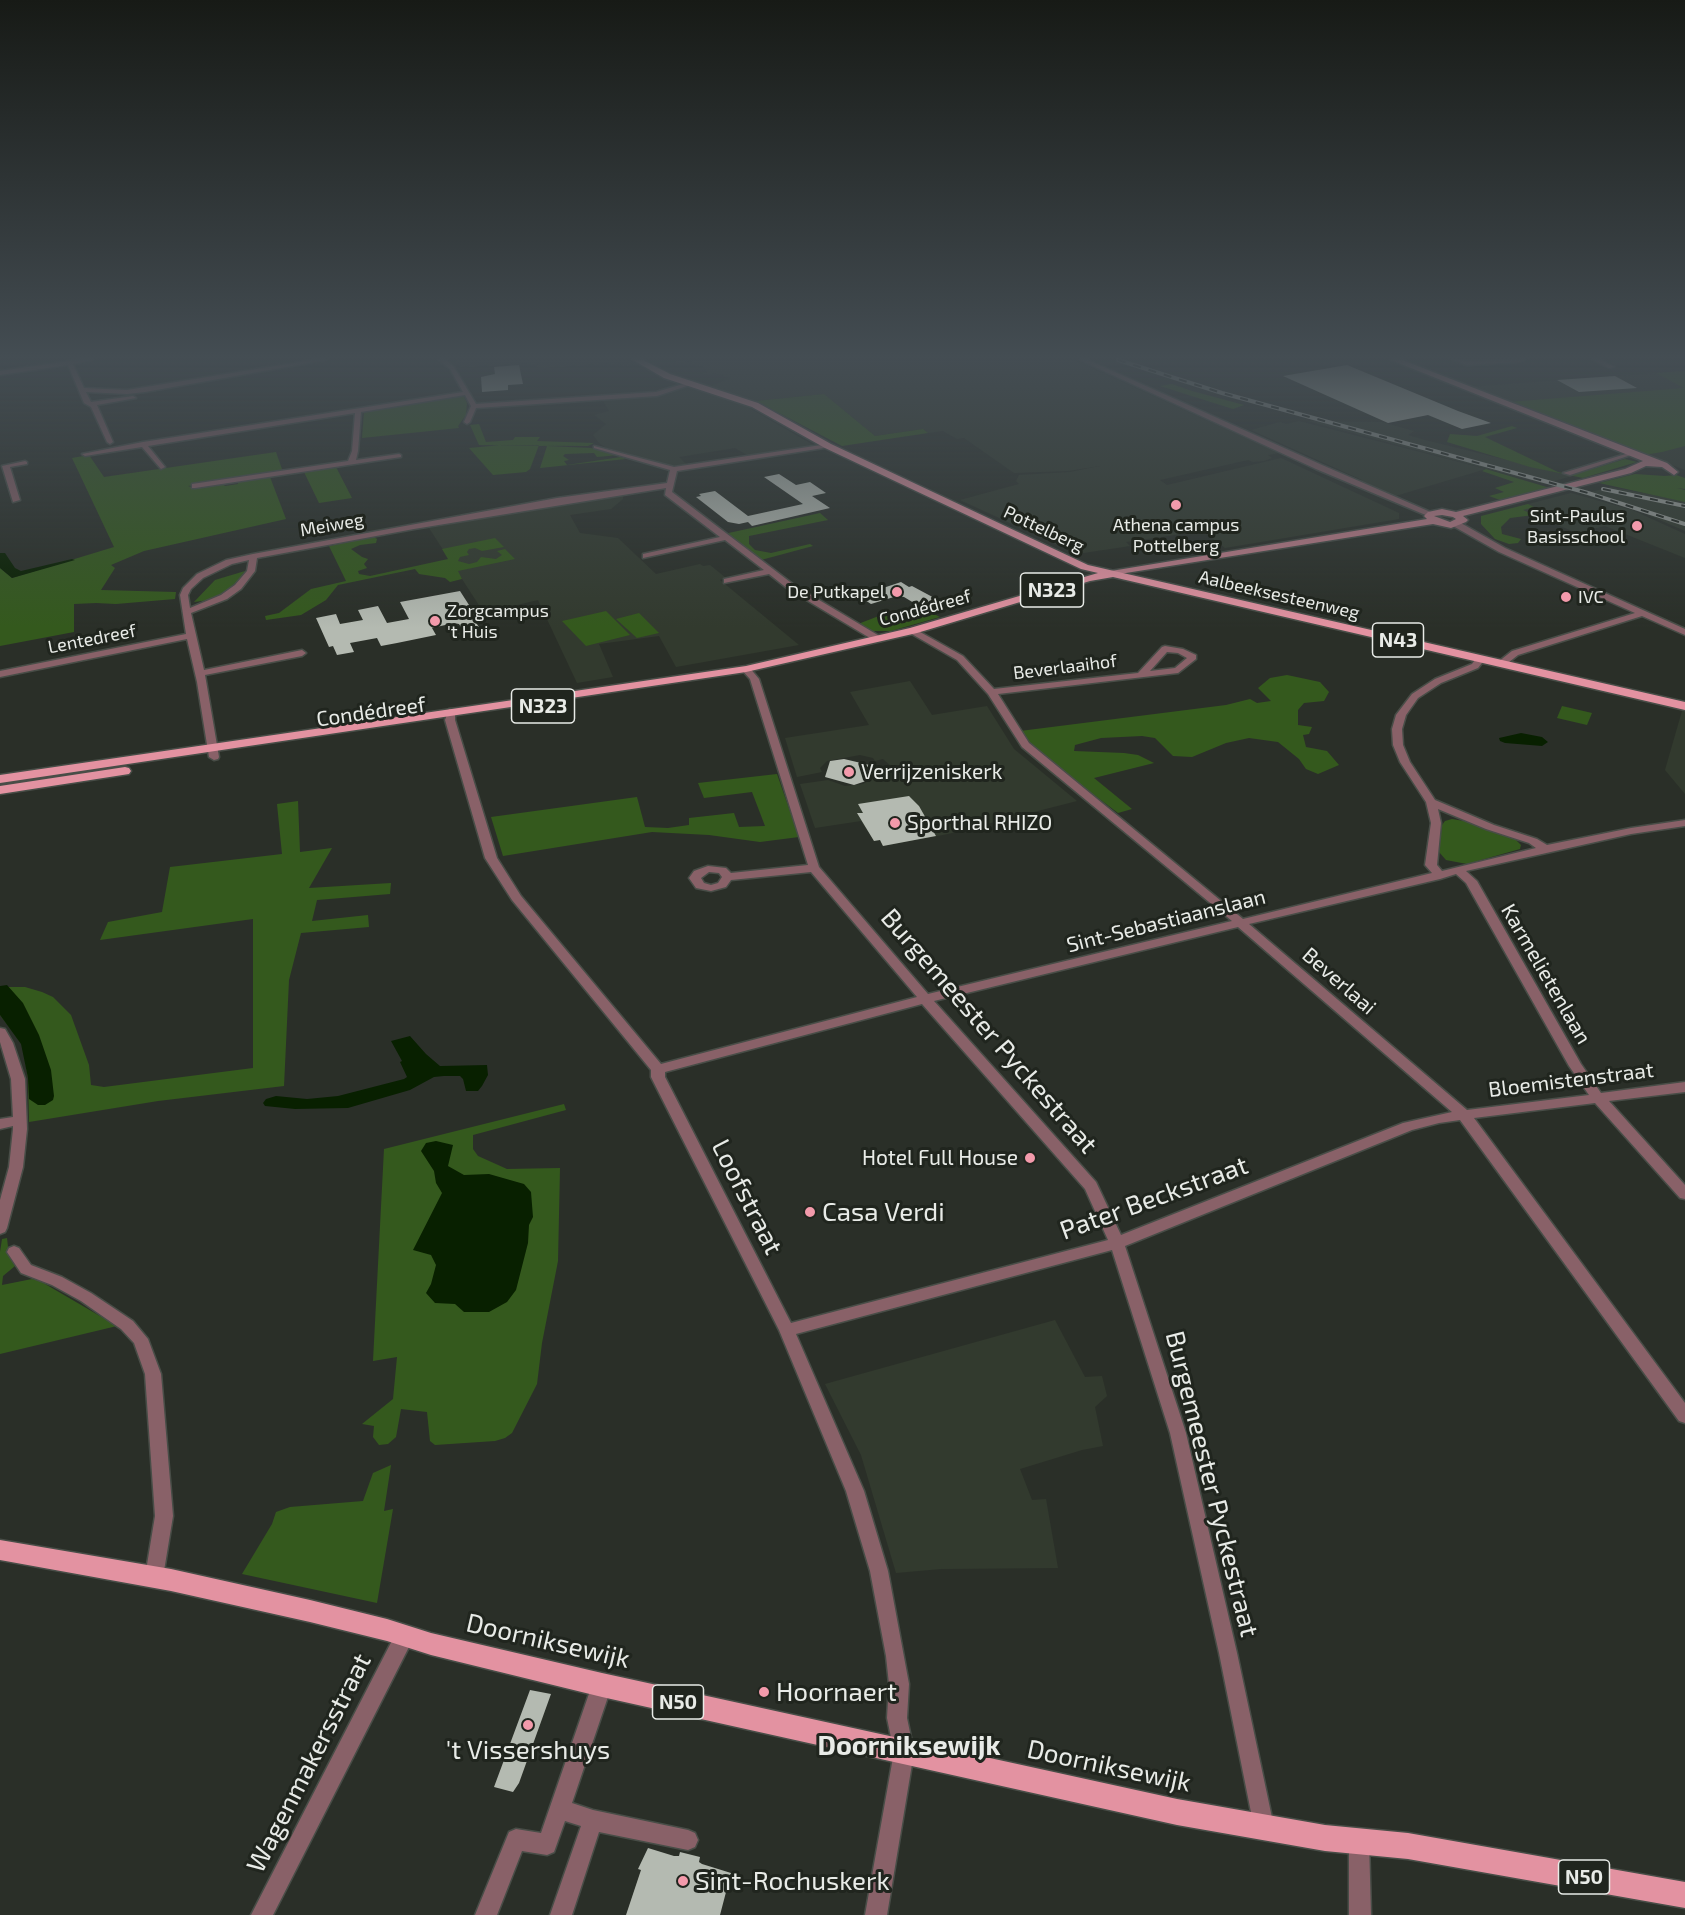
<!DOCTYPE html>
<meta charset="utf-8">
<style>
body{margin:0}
canvas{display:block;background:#2a2f28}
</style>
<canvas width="1685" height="1915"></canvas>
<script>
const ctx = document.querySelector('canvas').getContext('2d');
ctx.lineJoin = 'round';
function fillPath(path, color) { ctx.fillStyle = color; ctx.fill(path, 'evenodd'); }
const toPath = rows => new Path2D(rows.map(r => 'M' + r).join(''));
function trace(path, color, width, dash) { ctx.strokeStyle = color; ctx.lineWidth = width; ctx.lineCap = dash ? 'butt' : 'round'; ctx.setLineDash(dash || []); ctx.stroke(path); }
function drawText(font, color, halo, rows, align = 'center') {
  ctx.font = font + ' "Exo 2",sans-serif'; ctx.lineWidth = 6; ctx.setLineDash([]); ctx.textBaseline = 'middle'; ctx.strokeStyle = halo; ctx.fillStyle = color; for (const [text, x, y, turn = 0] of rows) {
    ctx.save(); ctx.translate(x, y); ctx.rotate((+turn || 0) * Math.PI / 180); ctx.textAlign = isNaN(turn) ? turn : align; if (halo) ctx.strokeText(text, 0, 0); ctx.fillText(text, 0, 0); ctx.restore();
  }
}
fillPath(toPath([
 [455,360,629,360,635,364,625,366,616,363,538,368,537,363,461,367],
 [1074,360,1279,453,1268,455,1272,458,1264,461,1253,462,1248,460,1160,480,1167,485,1281,458,1399,513,1399,519,1225,548,1203,531,1126,542,1130,546,1077,554,960,500,1019,484,1016,481,1019,475,1070,472,1100,466,1068,471,1014,473,964,438,957,439,943,431,928,433,923,429,875,436,824,394,756,401,709,387,731,378,714,373,706,375,703,373,707,372,702,365,697,366,691,361,678,363,675,361],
 [1685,371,1685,470,1468,387],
 [688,387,744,405,815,446,747,455,735,448,679,457,686,464,670,466,607,448,600,444,593,435,606,424,594,415,609,411,602,399,662,396],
 [1299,421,1486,469,1392,497,1358,481,1362,480,1251,430,1280,422,1286,424],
 [1308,421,1382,422,1414,431,1408,435,1425,440,1572,476,1544,484],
 [1611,487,1685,501,1685,531,1639,511,1582,494],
 [1571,493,1632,510,1685,534,1685,558,1605,526,1577,533,1535,516,1509,509],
 [623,494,623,499,611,509,570,515,580,533,618,538,656,574,700,564,703,566,710,565,726,578,720,580,799,645,676,667,659,636,599,644,613,677,577,683,538,600,484,613,429,528],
 [910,681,932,715,987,706,1014,749,1077,801,948,834,883,846,880,840,874,841,861,821,815,828,800,784,828,780,845,786,863,784,876,777,878,770,892,767,883,759,875,761,873,758,860,755,827,761,820,768,822,772,797,777,785,738,869,725,850,692],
 [1682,711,1685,712,1685,794,1665,770],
 [1055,1320,1085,1377,1102,1376,1107,1396,1095,1407,1103,1446,1082,1450,1020,1469,1032,1500,1046,1499,1058,1568,941,1569,896,1573,861,1455,825,1384]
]), '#323a2e');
fillPath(toPath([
 [1685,371,1685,446,1662,452,1644,455,1509,402,1684,388,1656,373],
 [1172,384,1192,391,1244,405,1233,409,1160,386],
 [824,394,875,436,923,429,928,433,842,446,756,401],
 [456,397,464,397,467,403,466,415,458,426,459,428,362,438,364,412],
 [479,424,486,442,513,440,515,437,540,437,537,441,594,443,588,446,479,445,470,425],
 [1512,426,1517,428,1485,437,1558,472,1572,475,1625,459,1637,462,1583,478,1530,467,1447,442,1450,434,1477,436],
 [502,445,539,445,530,469,526,472,493,475,469,448],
 [547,446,591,448,618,455,597,457,594,453,565,454,563,456,569,460,564,461,567,465,621,457,626,459,540,468],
 [276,452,283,472,188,486,194,488,223,484,225,486,238,484,238,481,270,477,286,519,144,551,111,565,115,568,101,590,176,592,175,599,116,604,96,603,74,604,74,632,0,646,0,568,12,578,114,547,72,458,89,455,104,477],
 [336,467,352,498,319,503,304,472],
 [1486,469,1550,488,1500,500,1489,496,1504,492,1495,488,1514,482,1482,471],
 [1635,474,1665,476,1676,475,1685,478,1685,489,1677,488,1685,490,1685,502,1599,483],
 [1528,504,1534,507,1523,510,1534,515,1510,518,1501,527,1502,534,1521,539,1518,543,1509,544,1495,539,1481,524,1481,516],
 [820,513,828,520,749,536,749,544,755,550,771,553,810,544,813,546,761,560,724,534],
 [374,537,377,539,376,543,360,545,351,549,362,557,368,559,364,564,367,568,358,571,359,574,370,576,448,559,442,549,495,538,504,547,482,551,475,548,469,549,467,552,469,555,460,557,458,561,469,564,477,562,481,557,496,559,502,555,497,551,505,549,515,559,458,571,462,579,450,582,445,578,419,574,415,569,338,585,326,600,301,615,266,620,265,616,279,613,311,589,346,581,329,546],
 [245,571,238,581,226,591,210,600,194,602,215,580],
 [606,611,630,635,586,646,562,621],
 [639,613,659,633,637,638,616,619],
 [932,613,940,617,891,631,872,631,858,624,884,614,902,623],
 [1287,675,1320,682,1329,692,1324,701,1304,703,1298,710,1298,725,1312,727,1309,734,1303,735,1306,747,1327,751,1339,765,1318,774,1306,769,1299,759,1278,742,1249,738,1226,743,1192,757,1173,756,1155,738,1142,736,1101,738,1075,745,1074,751,1124,753,1138,755,1154,763,1094,778,1132,809,1118,813,1034,750,1020,731,1226,705,1250,699,1257,703,1271,701,1258,688,1270,678],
 [1562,706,1592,713,1587,725,1557,718],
 [777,774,799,837,760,842,709,835,652,832,503,856,491,817,637,797,645,827,668,828,689,825,689,818,734,813,739,827,765,826,752,792,704,798,698,783],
 [298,801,300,852,332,848,309,888,391,883,390,894,317,900,312,921,368,915,369,927,301,933,289,980,284,1086,158,1101,29,1122,28,1078,22,1044,0,1015,0,987,25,987,42,992,53,997,71,1015,89,1065,91,1085,104,1087,253,1068,253,919,100,940,108,922,162,912,170,867,282,854,277,804],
 [1452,819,1464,821,1514,838,1521,845,1520,849,1467,864,1446,860,1439,852,1442,825,1445,821],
 [564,1104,566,1110,473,1135,473,1149,478,1156,507,1169,560,1168,558,1261,542,1343,537,1384,512,1433,505,1438,495,1441,435,1445,430,1441,427,1412,401,1409,396,1437,388,1444,379,1445,373,1437,374,1426,362,1424,393,1399,397,1357,373,1361,384,1149],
 [7,1238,9,1256,15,1266,3,1276,2,1285,32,1279,40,1281,117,1326,0,1354,0,1252,2,1239],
 [391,1465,384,1511,393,1509,377,1603,242,1574,272,1524,276,1512,290,1507,363,1501,373,1473]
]), '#34591d');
fillPath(toPath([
 [0,553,5,553,15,568,21,571,72,559,75,560,12,578,0,568],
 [1521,733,1542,737,1548,742,1542,746,1505,743,1500,741,1499,738],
 [7,985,23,1003,39,1035,51,1070,54,1096,53,1100,45,1105,38,1105,29,1099,28,1078,21,1044,0,1015,0,986],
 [410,1036,426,1054,440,1066,487,1065,488,1075,482,1086,478,1091,466,1091,463,1079,460,1076,444,1076,434,1077,410,1090,348,1108,295,1109,265,1106,263,1103,266,1099,276,1096,307,1099,338,1096,404,1079,407,1077,400,1062,402,1061,391,1041],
 [436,1141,453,1145,448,1166,464,1175,489,1174,524,1184,531,1192,533,1217,529,1225,528,1243,516,1290,507,1302,489,1312,464,1312,455,1304,435,1303,426,1293,431,1284,436,1265,431,1255,413,1250,442,1193,436,1183,434,1171,421,1151,426,1143]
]), '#082000');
fillPath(toPath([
 [519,365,523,384,508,385,508,390,482,392,481,377,495,374,494,367],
 [1347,365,1458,411,1491,423,1462,429,1428,415,1388,423,1283,376],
 [1615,376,1637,388,1579,392,1557,380],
 [779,474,796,485,810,482,826,493,812,496,830,508,752,526,748,522,739,524,728,522,696,497,701,496,699,494,715,491,748,516,803,504,764,477],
 [901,582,909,587,912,586,940,601,919,606,904,597,897,596,871,604,859,596],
 [460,591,478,619,474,620,479,627,463,630,459,624,454,623,432,628,436,635,397,643,381,646,377,638,350,643,354,652,337,655,333,646,329,647,316,618,336,614,340,624,363,620,358,610,378,606,387,623,409,619,400,602],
 [844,759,874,766,869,780,854,785,825,777,830,761],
 [909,796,919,806,936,836,883,846,880,840,874,841,857,813,863,813,858,804],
 [530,1690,551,1694,519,1783,513,1792,494,1787],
 [648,1848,674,1856,679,1856,680,1852,700,1857,699,1862,702,1864,731,1873,720,1915,626,1915,641,1870,638,1869]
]), '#b4bab1');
const street = toPath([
 [76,360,92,360,73,364,84,388,127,390,312,360,326,360,145,392,127,394,86,392,91,402,133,396,136,398,97,405,113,442,110,444,107,442,91,407,84,403,68,365,0,375,0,371,76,360],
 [439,360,446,360,454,367,476,404,656,392,690,382,693,384,657,396,476,408,470,422,467,424,464,422,471,406,465,395,361,412,358,451,356,460,399,454,401,455,401,457,195,488,192,488,192,484,348,461,352,451,355,413,148,446,165,467,161,469,142,447,85,456,82,454,143,442,463,392,450,369,439,360],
 [1080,360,1088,360,1322,465,1435,514,1428,516,1316,469,1080,360],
 [1453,360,1467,361,1524,360,1521,362,1467,365,1453,360],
 [1593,360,1601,360,1614,367,1609,368,1593,360],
 [828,444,830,445,830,447,677,471,672,492,794,585,881,637,881,641,875,641,788,589,769,574,724,583,724,579,764,570,725,540,643,558,643,554,720,537,665,495,666,488,414,529,257,558,255,571,241,589,227,599,191,613,204,670,302,650,306,653,302,656,205,675,219,757,218,759,214,760,209,757,197,682,187,639,0,677,0,671,186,634,180,595,183,588,197,574,226,560,253,554,557,498,667,483,670,470,594,448,594,446,674,467,828,444],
 [249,560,247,571,235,585,221,595,190,608,188,595,191,589,203,578,232,564,249,560],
 [1629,453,1634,454,1570,475,1563,473,1629,453],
 [25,461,27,462,27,464,10,467,20,500,13,502,2,466,25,461],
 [1453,522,1459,522,1505,548,1685,629,1685,635,1642,616,1518,655,1504,666,1498,666,1498,662,1512,651,1635,613,1499,552,1453,526,1453,522],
 [913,628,963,656,994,689,1138,673,1162,647,1165,646,1183,649,1196,655,1196,659,1178,673,998,694,1029,743,1243,919,1432,873,1425,865,1431,823,1426,802,1400,762,1393,745,1392,729,1396,715,1412,694,1435,679,1472,664,1477,657,1480,656,1485,659,1478,668,1441,683,1418,698,1406,715,1402,729,1403,745,1410,762,1435,800,1494,825,1537,839,1547,845,1631,828,1685,820,1685,826,1631,834,1466,871,1477,881,1581,1064,1601,1093,1685,1082,1685,1092,1609,1101,1685,1185,1685,1199,1680,1198,1595,1103,1474,1118,1685,1403,1685,1423,1679,1421,1460,1120,1439,1123,1412,1130,1125,1246,1186,1433,1237,1653,1274,1827,1271,1834,1264,1837,1257,1834,1254,1827,1219,1653,1170,1433,1112,1250,796,1334,864,1491,888,1571,909,1684,907,1718,914,1752,887,1915,865,1915,894,1752,887,1718,889,1684,886,1656,870,1571,846,1491,779,1330,651,1077,651,1070,512,900,485,858,445,720,449,709,455,709,455,720,497,858,521,896,661,1064,917,997,811,872,731,880,726,887,711,891,696,888,689,878,694,871,708,866,726,868,731,873,808,865,750,679,741,669,743,667,749,667,759,679,819,867,928,994,1232,921,1022,747,988,694,957,660,910,633,910,629,913,628],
 [1167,652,1178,653,1187,658,1175,668,1150,671,1167,652],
 [1438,809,1486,829,1529,843,1536,848,1442,871,1437,865,1441,823,1438,809],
 [709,872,719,873,722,877,718,883,711,885,704,883,701,878,709,872],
 [1456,874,1466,883,1569,1066,1589,1095,1467,1110,1249,924,1440,879,1456,874],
 [1238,927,1452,1112,1403,1123,1121,1235,1096,1182,934,1001,1238,927],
 [922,1004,1085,1189,1108,1240,791,1323,665,1077,665,1072,922,1004],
 [0,1028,5,1029,13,1043,25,1079,27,1129,23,1167,7,1228,5,1232,0,1234,0,1200,9,1167,13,1129,13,1126,0,1129,0,1119,13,1117,11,1079,0,1042,0,1028],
 [14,1246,19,1248,31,1265,62,1277,91,1293,133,1321,148,1339,161,1374,173,1516,163,1577,160,1583,154,1585,148,1583,145,1577,155,1516,145,1374,134,1343,121,1329,81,1301,52,1285,21,1273,7,1252,9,1248,14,1246],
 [405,1626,412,1629,414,1635,412,1641,273,1915,251,1915,398,1629,405,1626],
 [602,1675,609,1678,612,1685,572,1803,593,1810,688,1830,695,1833,698,1840,695,1847,688,1850,599,1832,572,1915,550,1915,581,1826,565,1821,554,1852,547,1855,522,1851,497,1915,475,1915,509,1832,516,1829,541,1833,592,1685,595,1678,602,1675],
 [1359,1831,1366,1834,1369,1841,1371,1915,1349,1915,1349,1841,1352,1834,1359,1831]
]);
const secondary = toPath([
 [1391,360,1402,360,1667,463,1678,472,1674,475,1662,467,1646,466,1631,473,1463,516,1468,520,1466,522,1451,528,1433,524,1107,576,1107,572,1111,571,1427,519,1424,516,1428,512,1442,509,1456,512,1625,469,1643,461,1391,360],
 [1442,515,1453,517,1456,519,1450,522,1434,516,1442,515]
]);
const primary = toPath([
 [633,360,643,360,670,374,758,403,831,444,1088,565,1685,702,1685,710,1113,577,1090,581,917,633,746,672,0,783,0,775,746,666,910,628,1098,573,1081,569,825,448,752,407,664,378,633,360],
 [125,767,129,768,131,771,129,774,0,794,0,786,125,767],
 [0,1540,171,1569,310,1600,387,1619,431,1633,602,1673,1177,1799,1325,1825,1408,1833,1685,1882,1685,1908,1408,1859,1325,1851,1177,1825,602,1697,431,1655,387,1641,310,1622,171,1591,0,1560,0,1540]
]);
trace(street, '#484d47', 3);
trace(secondary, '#484d47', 3);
trace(primary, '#484d47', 3);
fillPath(street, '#896168');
fillPath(secondary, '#bc7c88');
fillPath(primary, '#e392a1');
const rail = toPath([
 [1118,360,1222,393,1588,493,1685,524],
 [1603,489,1685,506]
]);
trace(rail, '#9b9f99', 4);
trace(rail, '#20251e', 2, [8]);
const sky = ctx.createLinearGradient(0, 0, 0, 628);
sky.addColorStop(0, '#171a16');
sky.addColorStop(0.57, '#444d53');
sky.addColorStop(1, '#444d5300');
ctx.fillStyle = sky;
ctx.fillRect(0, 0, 1685, 628);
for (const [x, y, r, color] of [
 [1176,505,6,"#f39aab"],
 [1637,526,6,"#f39aab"],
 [897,592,6,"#f39aab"],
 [1566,597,6,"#f39aab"],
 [435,621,6,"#f39aab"],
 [849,772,6,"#f39aab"],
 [895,823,6,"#f39aab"],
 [1030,1158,6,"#f39aab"],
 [810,1212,6,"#f39aab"],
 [764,1692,6,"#f39aab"],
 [528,1725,6,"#f39aab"],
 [683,1881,6,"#f39aab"]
]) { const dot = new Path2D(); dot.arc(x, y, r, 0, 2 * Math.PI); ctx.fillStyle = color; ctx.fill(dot); trace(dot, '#20251e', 2); }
drawText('18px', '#e8ebe7', '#20251e', [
 ["Sint-Paulus",1625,516],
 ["Basisschool",1625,537],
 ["Athena campus",1176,525,"center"],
 ["Pottelberg",1176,546,"center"],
 ["De Putkapel",885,592],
 ["IVC",1578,597,"left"],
 ["Zorgcampus",447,611,"left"],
 ["'t Huis",447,632,"left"]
], 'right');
drawText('18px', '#e8ebe7', '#20251e', [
 ["Meiweg",332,525,-10],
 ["Pottelberg",1044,529,25],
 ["Aalbeeksesteenweg",1279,595,13],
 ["Condédreef",925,608,-15],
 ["Lentedreef",92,639,-11],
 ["Beverlaaihof",1065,667,-7]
]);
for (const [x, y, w] of [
 [1052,590,63],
 [1398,640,51],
 [543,706,63],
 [678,1702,51],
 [1584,1877,51]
]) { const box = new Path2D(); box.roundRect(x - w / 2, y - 17, w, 34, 4.5); ctx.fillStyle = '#20251e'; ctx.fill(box); trace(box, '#e8ebe7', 1.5); }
drawText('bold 20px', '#e8ebe7', null, [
 ["N323",1052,590],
 ["N43",1398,640],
 ["N323",543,706],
 ["N50",678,1702],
 ["N50",1584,1877]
]);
drawText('21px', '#e8ebe7', '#20251e', [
 ["Condédreef",371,712,-8],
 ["Sint-Sebastiaanslaan",1166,921,-14],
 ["Karmelietenlaan",1546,974,60],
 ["Beverlaai",1339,981,41],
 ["Bloemistenstraat",1571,1080,-7]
]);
drawText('21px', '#e8ebe7', '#20251e', [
 ["Verrijzeniskerk",861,772],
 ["Sporthal RHIZO",907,823],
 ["Hotel Full House",1018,1158,"right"]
], 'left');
drawText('26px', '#e8ebe7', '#20251e', [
 ["Burgemeester Pyckestraat",989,1031,49],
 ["Loofstraat",747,1197,63],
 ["Pater Beckstraat",1154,1198,-20],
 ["Burgemeester Pyckestraat",1212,1484,76],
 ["Doorniksewijk",548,1641,13],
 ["Wagenmakersstraat",309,1763,-63],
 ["Doorniksewijk",1109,1766,12]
]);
drawText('26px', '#e8ebe7', '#20251e', [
 ["Casa Verdi",822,1212],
 ["Hoornaert",776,1692],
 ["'t Vissershuys",528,1750,"center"],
 ["Sint-Rochuskerk",695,1881]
], 'left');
drawText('bold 27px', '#e8ebe7', '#20251e', [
 ["Doorniksewijk",909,1746]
]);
</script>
